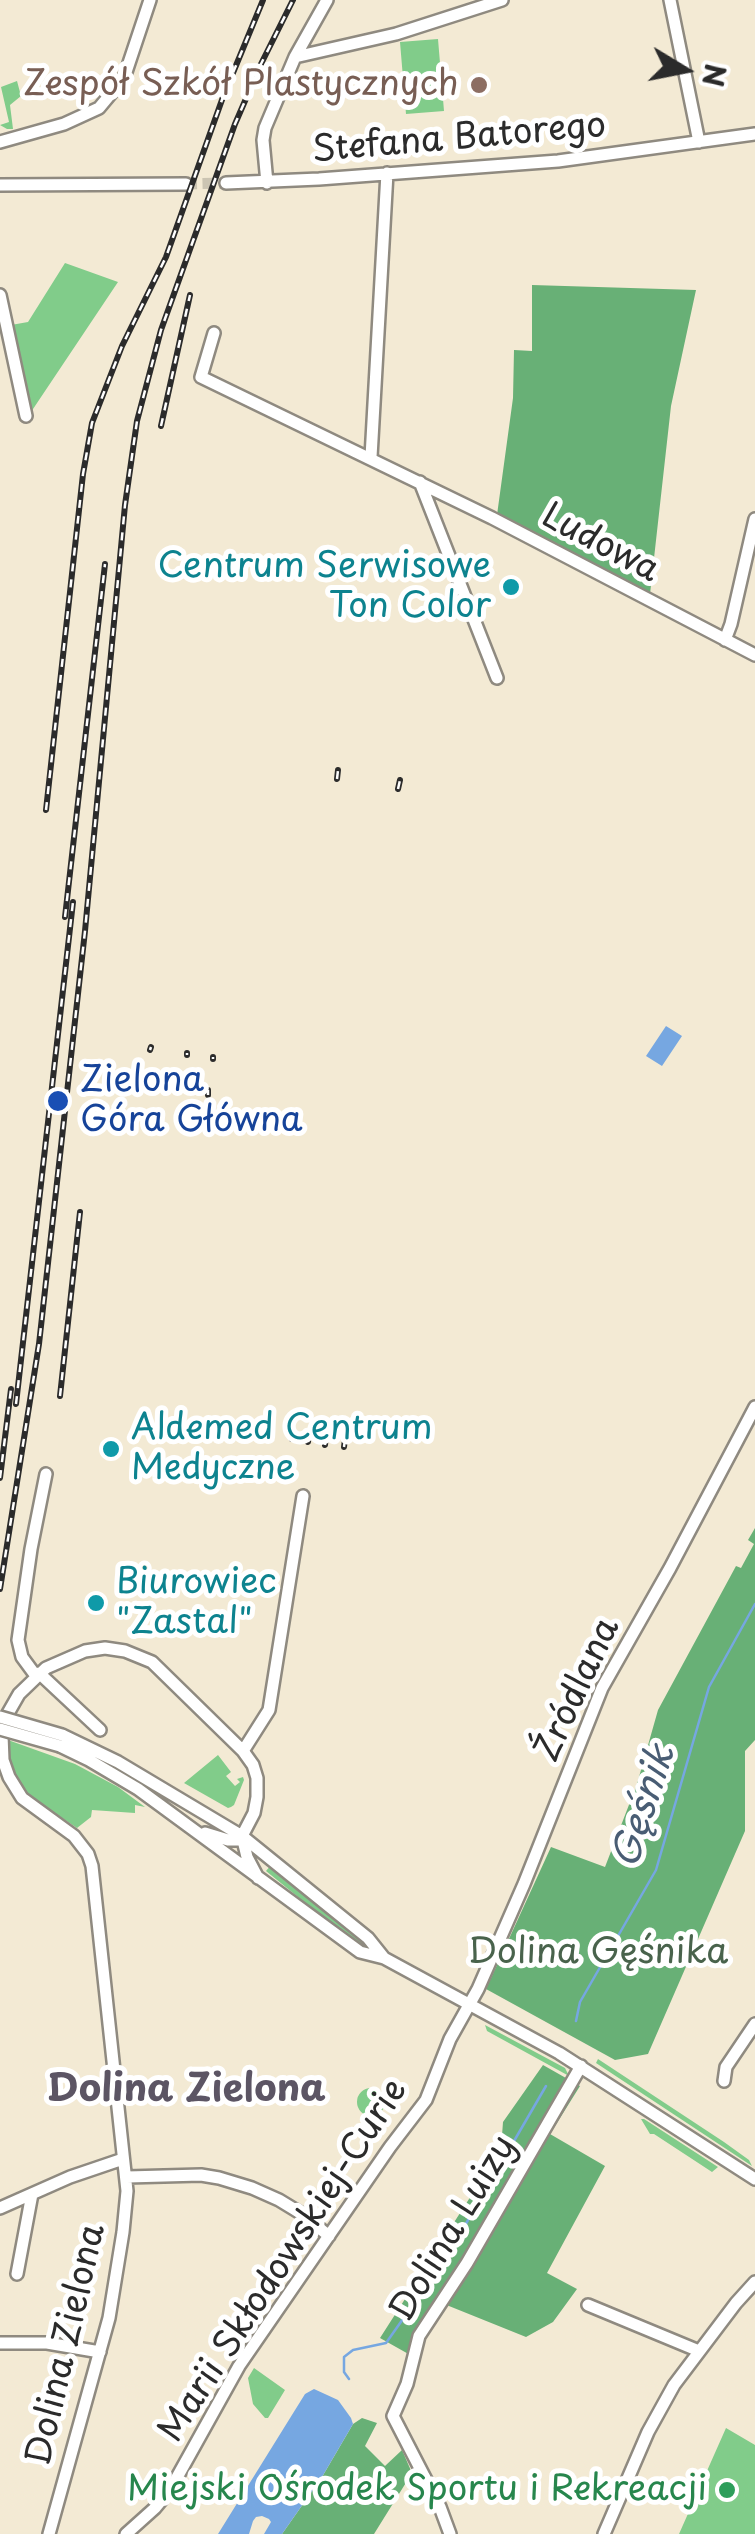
<!DOCTYPE html>
<meta charset="utf-8">
<style>
body{margin:0}
#map{position:relative;width:755px;height:2534px;overflow:hidden;background:#f3ead4;font-family:"Playpen Sans",sans-serif}
canvas{display:block}
.north{position:absolute;left:635px;top:20px;width:100px;height:100px;-webkit-text-stroke:8px #fff;paint-order:stroke;rotate:100deg;font-size:28px;font-weight:700;line-height:40px;text-align:center;color:#2b2b2b}
.north::after{content:'';display:block;margin:auto;width:35px;height:45px;background:#2b2b2b;clip-path:polygon(50% 0,100% 100%,50% 72%,0 100%)}
</style>
<div id="map">
<canvas width="755" height="2534"></canvas>
<div class="north">N</div>
</div>
<script>
const ctx = document.querySelector('canvas').getContext('2d');
ctx.lineJoin = 'round';
function fillPath(path, color) { ctx.fillStyle = color; ctx.fill(path, 'evenodd'); }
const toPath = rows => new Path2D(rows.map(r => 'M' + r).join(''));
function trace(path, color, width, dash) { ctx.strokeStyle = color; ctx.lineWidth = width; ctx.lineCap = dash ? 'butt' : 'round'; ctx.setLineDash(dash || []); ctx.stroke(path); }
function drawText(font, color, halo, rows, align = 'center') {
  ctx.font = font + ' "Playpen Sans",sans-serif'; ctx.lineWidth = 10; ctx.setLineDash([]); ctx.textBaseline = 'middle'; ctx.strokeStyle = halo; ctx.fillStyle = color; for (const [text, x, y, turn = 0] of rows) {
    ctx.save(); ctx.translate(x, y); ctx.rotate((+turn || 0) * Math.PI / 180); ctx.textAlign = isNaN(turn) ? turn : align; if (halo) ctx.strokeText(text, 0, 0); ctx.fillText(text, 0, 0); ctx.restore();
  }
}
fillPath(toPath([
 [438,39,444,111,406,114,400,42],
 [17,81,21,96,10,105,13,129,7,129,0,125,9,122,1,87],
 [65,263,118,282,31,412,11,325,28,322],
 [8,1740,75,1764,118,1787,145,1807,135,1805,135,1813,92,1810,91,1817,77,1828,28,1795,18,1782,10,1763],
 [218,1755,231,1772,226,1776,235,1786,240,1782,237,1779,243,1777,244,1780,234,1805,231,1807,228,1808,184,1783],
 [271,1865,374,1950,367,1950,351,1940,266,1871],
 [485,2025,565,2068,569,2076,487,2031],
 [598,2059,724,2142,749,2160,752,2166,596,2063],
 '357 2102a14 14 0 1 1 28 0a14 14 0 1 1-28 0Z',
 [641,2119,644,2119,718,2167,712,2172,654,2134,650,2134],
 [254,2368,285,2390,268,2418,265,2418,253,2404,248,2378],
 [726,2428,755,2445,755,2534,679,2534]
]), '#81cc8a');
fillPath(toPath([
 [532,285,696,290,671,406,650,594,497,515,513,398,514,350,532,351],
 [755,1528,755,1740,745,1751,745,1831,648,2054,615,2060,486,1989,551,1847,605,1867,637,1784,658,1710,736,1566,741,1568,754,1544,748,1540],
 [543,2065,580,2086,550,2134,605,2166,547,2273,577,2289,553,2322,526,2337,444,2304,412,2356,380,2338,501,2149,503,2122],
 [362,2418,377,2423,365,2446,385,2466,402,2450,412,2473,374,2534,282,2534,322,2477,353,2424]
]), '#68b076');
fillPath(toPath([
 [666,1026,682,1036,662,1066,646,1056],
 [314,2389,338,2400,351,2418,353,2424,322,2477,282,2534,264,2534,271,2522,269,2519,262,2516,256,2517,253,2521,249,2534,218,2534,305,2394]
]), '#76a7e1');
trace(toPath([
 [576,2021,580,2002,656,1870,709,1687,755,1604],
 [349,2379,344,2372,344,2357,353,2350,386,2343,427,2285,433,2267,453,2246,546,2086]
]), '#76a7e1', 2.5);
trace(toPath([
 [186,184,226,183]
]), '#cbc4b2', 11, [11, 5.5]);
const minor = toPath([
 [670,0,699,142],
 [295,57,396,34,502,0],
 [0,142,64,124,99,108,124,78,150,0],
 [226,183,319,179,558,161,755,134],
 [267,183,263,140,265,128,295,57,327,0],
 [0,185,186,184],
 [0,295,26,416],
 [214,333,201,377,492,518,755,655],
 [371,457,387,173],
 [420,482,497,678],
 [725,640,731,624,755,519],
 [39,1673,100,1730],
 [36,1676,22,1657,18,1640,31,1549,46,1474],
 [62,1735,118,1762,242,1836,368,1938,384,1958],
 [60,1746,89,1760,138,1789,360,1952,384,1958,559,2053,755,2179],
 [243,1751,269,1710,303,1496],
 [205,1833,228,1840,237,1840,242,1836],
 [724,2081,726,2067,755,2024],
 [127,2177,201,2175,219,2178,252,2188,279,2200,302,2214,329,2236],
 [0,2208,70,2177,123,2159],
 [17,2274,32,2194],
 [588,2305,699,2351],
 [0,2343,47,2343,100,2352],
 [49,2534,109,2318,123,2232,127,2191,92,1866,88,1854,74,1836,22,1798,9,1777,3,1760,2,1735,7,1715,19,1694,46,1668,85,1651,105,1648,125,1651,152,1662,243,1751,253,1765,257,1778,257,1797,254,1813,242,1836,247,1857,258,1878],
 [126,2534,155,2508,170,2490,239,2366,390,2147,426,2100,450,2039,478,1989,524,1884,602,1688,670,1568,755,1407],
 [450,2534,440,2507,393,2416,407,2384,419,2336,467,2263,581,2066],
 [604,2534,648,2432,674,2385,736,2303,755,2282]
]);
trace(minor, '#8f8a80', 16);
trace(minor, '#fff', 11);
const rail = toPath([
 [161,426,190,295],
 [337,779,338,770],
 [398,789,400,780],
 [46,810,83,474,92,423,122,346,166,257,223,97,263,0],
 [65,917,105,564],
 [150,1050,151,1047],
 [187,1055,187,1053],
 [213,1059,213,1057],
 [155,1087,156,1082],
 [170,1089,170,1084],
 [208,1095,208,1090],
 [60,1396,80,1212],
 [16,1404,73,902],
 [270,1437,271,1428],
 [292,1439,293,1431],
 [308,1442,309,1433],
 [325,1445,326,1436],
 [344,1447,345,1439],
 [0,1478,11,1389],
 [0,1589,39,1344,85,931,125,505,137,421,161,330,235,124,261,64,293,0]
]);
trace(rail, '#2b2b2b', 6);
trace(rail, '#fff', 2.5, [8]);
const minorBridge = toPath([
 [0,1717,62,1735],
 [0,1729,60,1746]
]);
trace(minorBridge, '#8f8a80', 16, []);
trace(minorBridge, '#fff', 11);
for (const [x, y, r, color] of [
 [479,85,10,"#8d6e63"],
 [511,587,10,"#0f9aa8"],
 [58,1101,12,"#1a4fb4"],
 [111,1449,10,"#0f9aa8"],
 [96,1603,10,"#0f9aa8"],
 [727,2490,10,"#2e9e5b"]
]) { const dot = new Path2D(); dot.arc(x, y, r, 0, 2 * Math.PI); ctx.fillStyle = color; ctx.fill(dot); trace(dot, '#fff', 4); }
drawText('35px', '#785e54', '#fff', [
 ["Zespół Szkół Plastycznych",459,85]
], 'right');
drawText('35px', '#2b2b2b', '#fff', [
 ["Stefana Batorego",459,139,-5],
 ["Ludowa",600,544,28],
 ["Źródlana",578,1690,-65],
 ["Dolina Luizy",454,2229,-59],
 ["Marii Skłodowskiej-Curie",284,2261,-57],
 ["Dolina Zielona",67,2345,-77]
]);
drawText('35px', '#0d838f', '#fff', [
 ["Centrum Serwisowe",491,567,"right"],
 ["Ton Color",491,607,"right"],
 ["Aldemed Centrum",131,1429],
 ["Medyczne",131,1469],
 ["Biurowiec",116,1583],
 ["\"Zastal\"",116,1623]
], 'left');
drawText('35px', '#164399', '#fff', [
 ["Zielona",80,1081],
 ["Góra Główna",80,1121]
], 'left');
drawText('35px', '#49634c', '#fff', [
 ["Dolina Gęśnika",598,1953]
]);
drawText('35px', '#27864d', '#fff', [
 ["Miejski Ośrodek Sportu i Rekreacji",707,2490]
], 'right');
drawText('italic 38px', '#495d74', '#fff', [
 ["Gęśnik",645,1807,-72]
]);
drawText('bold 38px', '#5c5564', '#fff', [
 ["Dolina Zielona",186,2091]
]);
</script>
